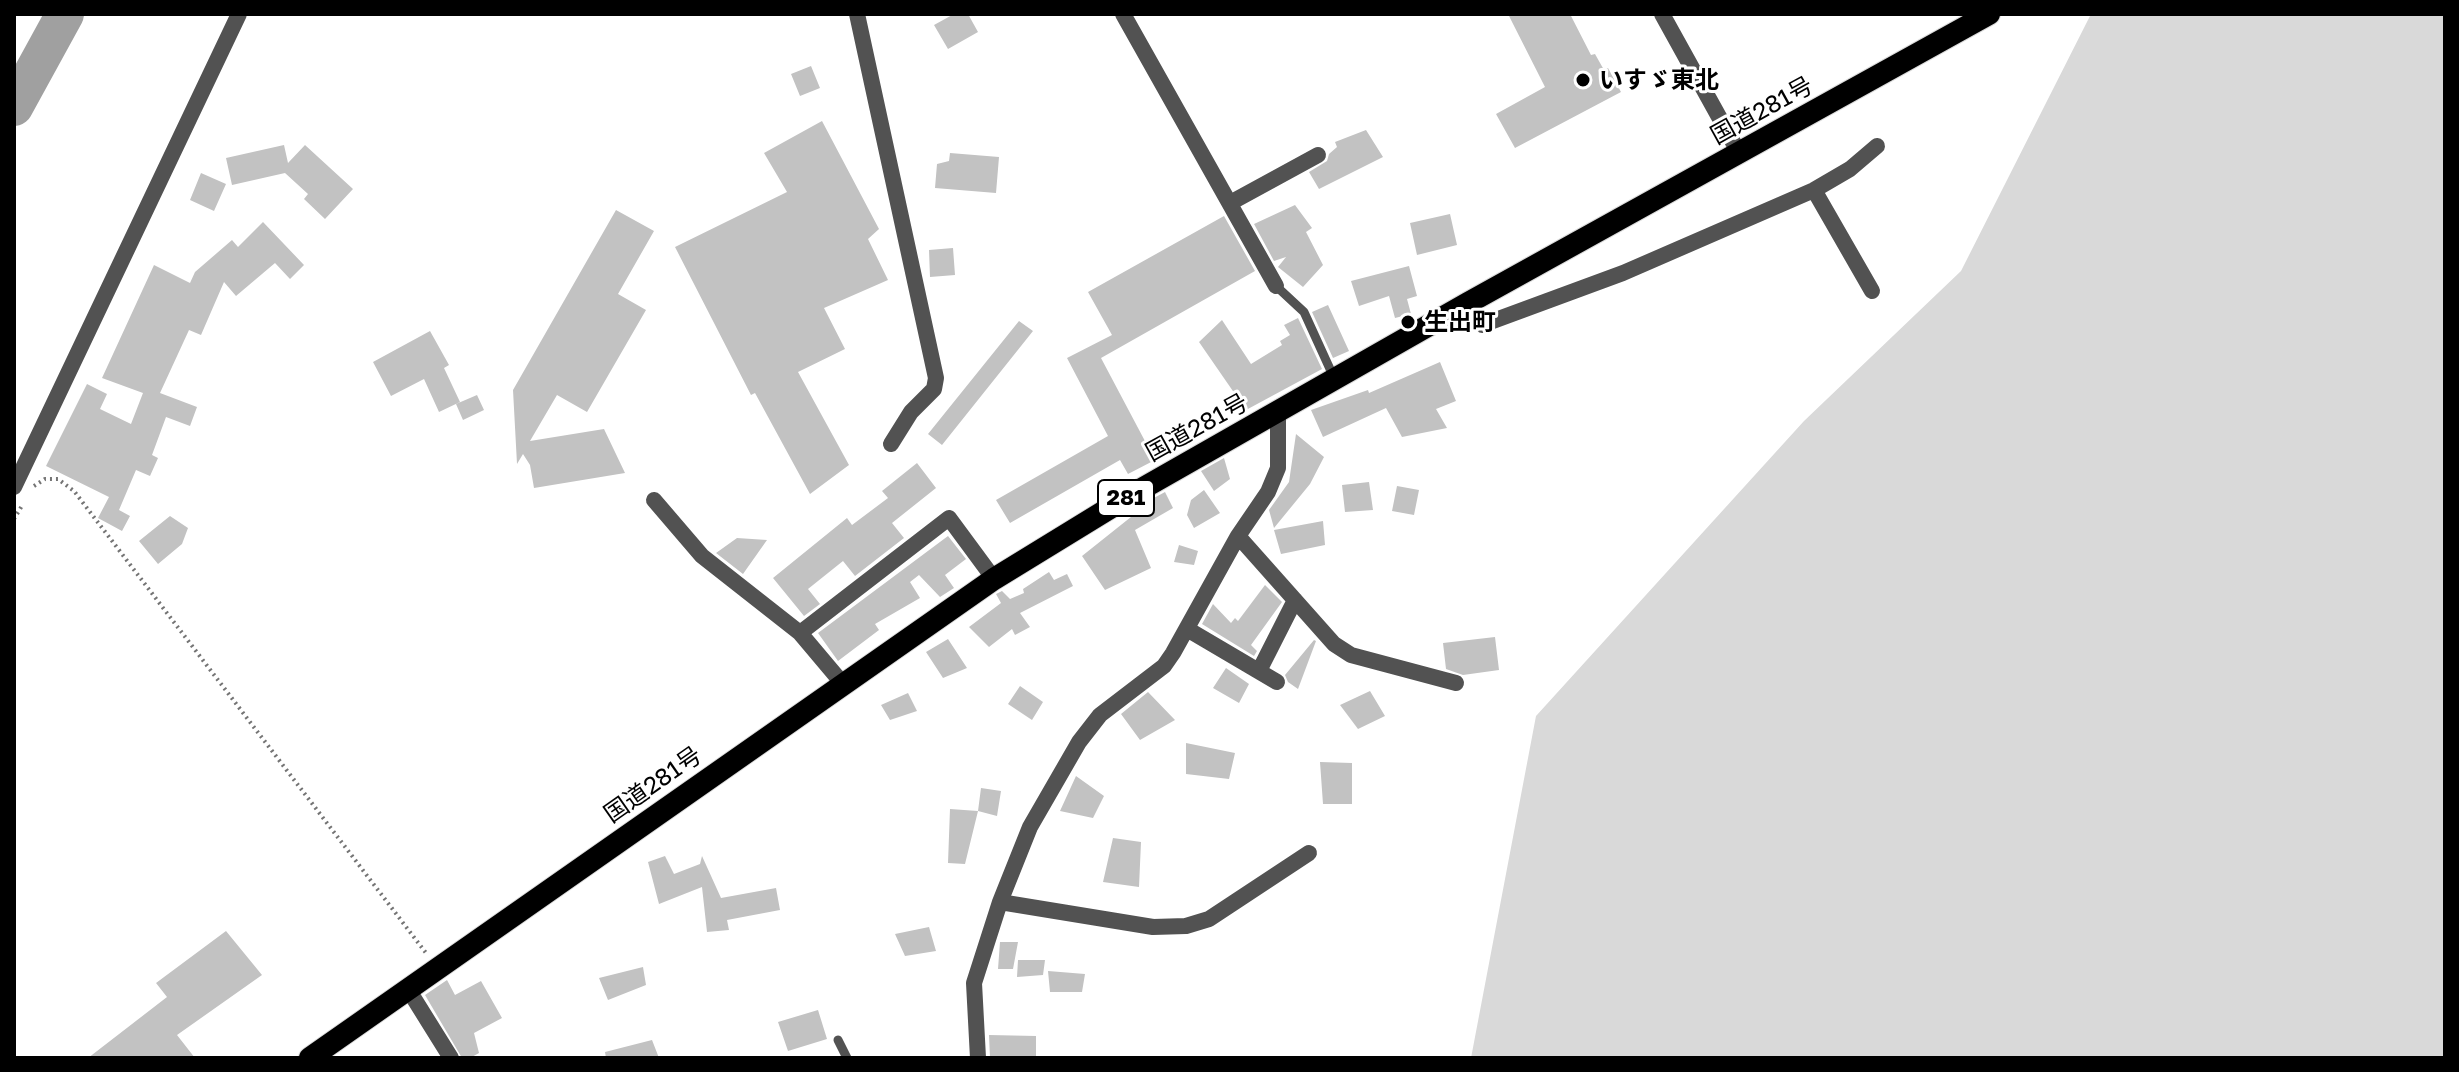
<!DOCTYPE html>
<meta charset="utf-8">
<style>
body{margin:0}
#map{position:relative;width:2459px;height:1072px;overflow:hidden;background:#fff;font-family:"Golos Text",sans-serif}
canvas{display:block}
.frame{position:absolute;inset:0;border:16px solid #000;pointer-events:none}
</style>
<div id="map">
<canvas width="2459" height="1072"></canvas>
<div class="frame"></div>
</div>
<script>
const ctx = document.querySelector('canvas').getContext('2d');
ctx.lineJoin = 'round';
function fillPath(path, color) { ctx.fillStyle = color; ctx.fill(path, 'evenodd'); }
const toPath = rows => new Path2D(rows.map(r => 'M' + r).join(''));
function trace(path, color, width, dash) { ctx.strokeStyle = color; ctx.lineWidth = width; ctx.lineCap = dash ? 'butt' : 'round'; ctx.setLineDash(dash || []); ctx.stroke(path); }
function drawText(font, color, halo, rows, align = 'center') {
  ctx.font = font + ' "Golos Text","Noto Sans JP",sans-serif'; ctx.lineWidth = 6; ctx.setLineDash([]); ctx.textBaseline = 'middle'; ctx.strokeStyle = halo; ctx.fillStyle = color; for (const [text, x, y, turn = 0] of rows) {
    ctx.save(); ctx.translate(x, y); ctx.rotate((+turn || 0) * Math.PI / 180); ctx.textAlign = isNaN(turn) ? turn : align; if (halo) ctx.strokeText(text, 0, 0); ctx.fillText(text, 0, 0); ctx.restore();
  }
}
fillPath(toPath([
 [2091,14,2445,14,2445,1058,1471,1058,1536,716,1804,421,1961,271]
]), '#d9d9d9');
trace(toPath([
 [14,107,65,14]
]), '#a0a0a0', 38);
fillPath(toPath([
 [954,14,968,14,978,32,948,49,934,25],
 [1508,14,1570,14,1591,55,1595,54,1604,70,1608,68,1621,92,1515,148,1496,114,1545,87],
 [811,66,820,88,800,96,791,74],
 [822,121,879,229,868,239,888,280,824,308,845,349,798,372,849,465,810,494,755,393,751,395,675,247,787,192,764,153],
 [1366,130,1383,157,1319,189,1309,172,1327,161,1329,154,1337,147,1335,142],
 [284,145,288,163,305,145,353,189,325,219,304,199,308,194,285,173,232,185,226,158],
 [950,153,999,157,996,193,935,188,937,164,949,161],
 [201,173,226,184,214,211,190,200],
 [1295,205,1312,228,1306,232,1323,265,1303,287,1278,267,1286,257,1274,261,1254,224],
 [616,210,654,231,618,294,646,310,587,412,557,395,530,441,604,429,625,473,534,488,530,465,523,454,517,464,513,390],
 [1450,214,1457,245,1417,255,1410,223],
 [1224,216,1255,271,1101,358,1155,460,1128,474,1120,460,1010,523,996,500,1108,436,1067,358,1112,335,1088,292],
 [263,222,304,265,290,279,275,263,236,296,224,282,201,335,189,330,160,393,197,407,190,426,166,417,152,455,158,458,150,476,136,470,119,510,130,516,122,531,98,518,109,497,46,466,87,384,107,394,100,409,131,424,143,393,102,378,154,265,190,283,195,272,232,240,238,247],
 [953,248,955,275,930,277,929,250],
 [1409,266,1417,296,1407,299,1411,314,1395,318,1389,296,1359,306,1351,281],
 [1328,305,1349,351,1333,358,1312,312],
 [1298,318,1322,369,1246,410,1199,342,1222,320,1251,364,1282,345,1280,341,1290,335,1284,325],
 [1019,321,1033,331,942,445,928,434],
 [430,331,449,365,444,368,460,402,439,412,424,379,391,396,373,362],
 [1440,362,1456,401,1436,409,1447,428,1402,437,1386,408,1323,437,1311,410,1368,390,1369,393],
 [477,395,484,410,463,420,456,404],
 [1296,434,1324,457,1310,484,1274,528,1269,510,1289,482],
 [1224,458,1230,479,1214,491,1201,471],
 [917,463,936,488,892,523,904,538,855,576,843,561,808,589,820,604,804,616,773,578,847,518,852,525,888,498,882,491],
 [1369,482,1373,510,1345,512,1342,485],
 [1397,486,1419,490,1414,515,1392,511],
 [1204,490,1220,513,1194,528,1187,515,1191,500],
 [1165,492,1173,508,1135,530,1151,568,1105,590,1082,556,1141,509,1139,506],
 [170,516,188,528,182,544,158,564,139,541],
 [1323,521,1325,545,1281,554,1274,530],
 [948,536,966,559,945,575,954,588,940,597,919,575,910,582,920,598,875,624,879,630,838,661,818,633],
 [737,538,767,540,743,574,716,553],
 [1179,545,1198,551,1194,565,1174,562],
 [1049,572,1054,580,1067,574,1073,586,1020,613,1030,627,1015,635,1012,629,989,647,969,627,1001,603,996,594,1002,591,1010,599,1024,593,1023,589],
 [1265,585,1282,602,1251,645,1257,651,1254,656,1202,624,1213,604,1231,623,1235,618,1238,621],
 [1495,637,1499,670,1463,675,1446,669,1443,643],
 [948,639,967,668,943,678,926,652],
 [1314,640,1316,641,1298,689,1288,682,1285,675],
 [1226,668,1249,684,1239,703,1213,688],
 [1020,686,1043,702,1032,720,1008,704],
 [1370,691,1385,716,1358,729,1340,705],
 [1148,692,1175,720,1140,740,1121,714],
 [908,693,917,711,890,720,881,705],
 [1186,743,1235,753,1229,779,1186,774],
 [1320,762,1352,763,1352,804,1323,804],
 [1076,776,1104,796,1093,818,1060,811],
 [981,788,1001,791,997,816,978,811],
 [950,809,978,811,965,864,948,863],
 [1113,838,1141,842,1139,887,1103,882],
 [665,856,674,874,700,864,702,856,721,898,776,888,780,910,727,920,729,930,707,932,702,887,659,904,648,862],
 [929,927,936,951,905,956,895,934],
 [226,931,262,975,177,1035,195,1058,88,1058,167,997,156,983],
 [1000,942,1018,942,1013,969,998,969],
 [1018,960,1045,960,1043,975,1017,977],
 [643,967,646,985,608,1000,599,978],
 [1048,971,1085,974,1082,992,1050,992],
 [447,980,455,995,481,981,502,1018,474,1033,479,1053,470,1058,462,1058,425,995],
 [818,1010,827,1039,788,1051,778,1022],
 [989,1035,1036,1036,1036,1058,990,1058],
 [652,1040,659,1058,606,1058,605,1052]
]), '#c2c2c2');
const trunk = toPath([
 [310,1058,994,579,1131,495,1468,303,1989,14]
]);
trace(trunk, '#dbdbdb', 24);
trace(toPath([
 [34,486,45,479,58,479,74,491,426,953],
 [14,519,23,504]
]), '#747474', 4, [2, 4]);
trace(toPath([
 [1276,286,1304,312,1335,380],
 [838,1040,847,1058]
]), '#525252', 9);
trace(toPath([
 [857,14,936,378,934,389,911,412,891,444],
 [1123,14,1276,286],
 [1662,14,1739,153],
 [1814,190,1872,291],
 [1230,203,1318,155],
 [1468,303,1482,325,1623,273,1814,190,1850,169,1877,146],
 [14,487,239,14],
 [654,500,702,556,800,633,843,684],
 [1238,536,1334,644,1351,655,1456,683],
 [1187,629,1277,682],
 [800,633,949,518,994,579],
 [1259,671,1295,600],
 [1000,902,1153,927,1186,926,1209,919,1309,853],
 [408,989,451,1058],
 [978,1058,974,983,1000,902,1030,827,1079,742,1100,715,1164,666,1173,653,1238,536,1268,492,1278,468,1278,412]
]), '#525252', 16);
trace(trunk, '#000', 22);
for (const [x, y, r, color] of [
 [1583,80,8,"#000"],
 [1408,322,8,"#000"]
]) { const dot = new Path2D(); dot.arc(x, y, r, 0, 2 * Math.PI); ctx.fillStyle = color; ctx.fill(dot); trace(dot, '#fff', 3); }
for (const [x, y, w] of [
 [1126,498,56]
]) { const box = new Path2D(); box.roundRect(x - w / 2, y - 18, w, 36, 6); ctx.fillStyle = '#fff'; ctx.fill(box); trace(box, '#000', 2); }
drawText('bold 22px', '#000', null, [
 ["281",1126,498]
]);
drawText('bold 24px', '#000', '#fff', [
 ["いすゞ東北",1599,80],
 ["生出町",1424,322]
], 'left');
drawText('24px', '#000', '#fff', [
 ["国道281号",1762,111,-29],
 ["国道281号",1197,428,-29],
 ["国道281号",653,785,-35]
]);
</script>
